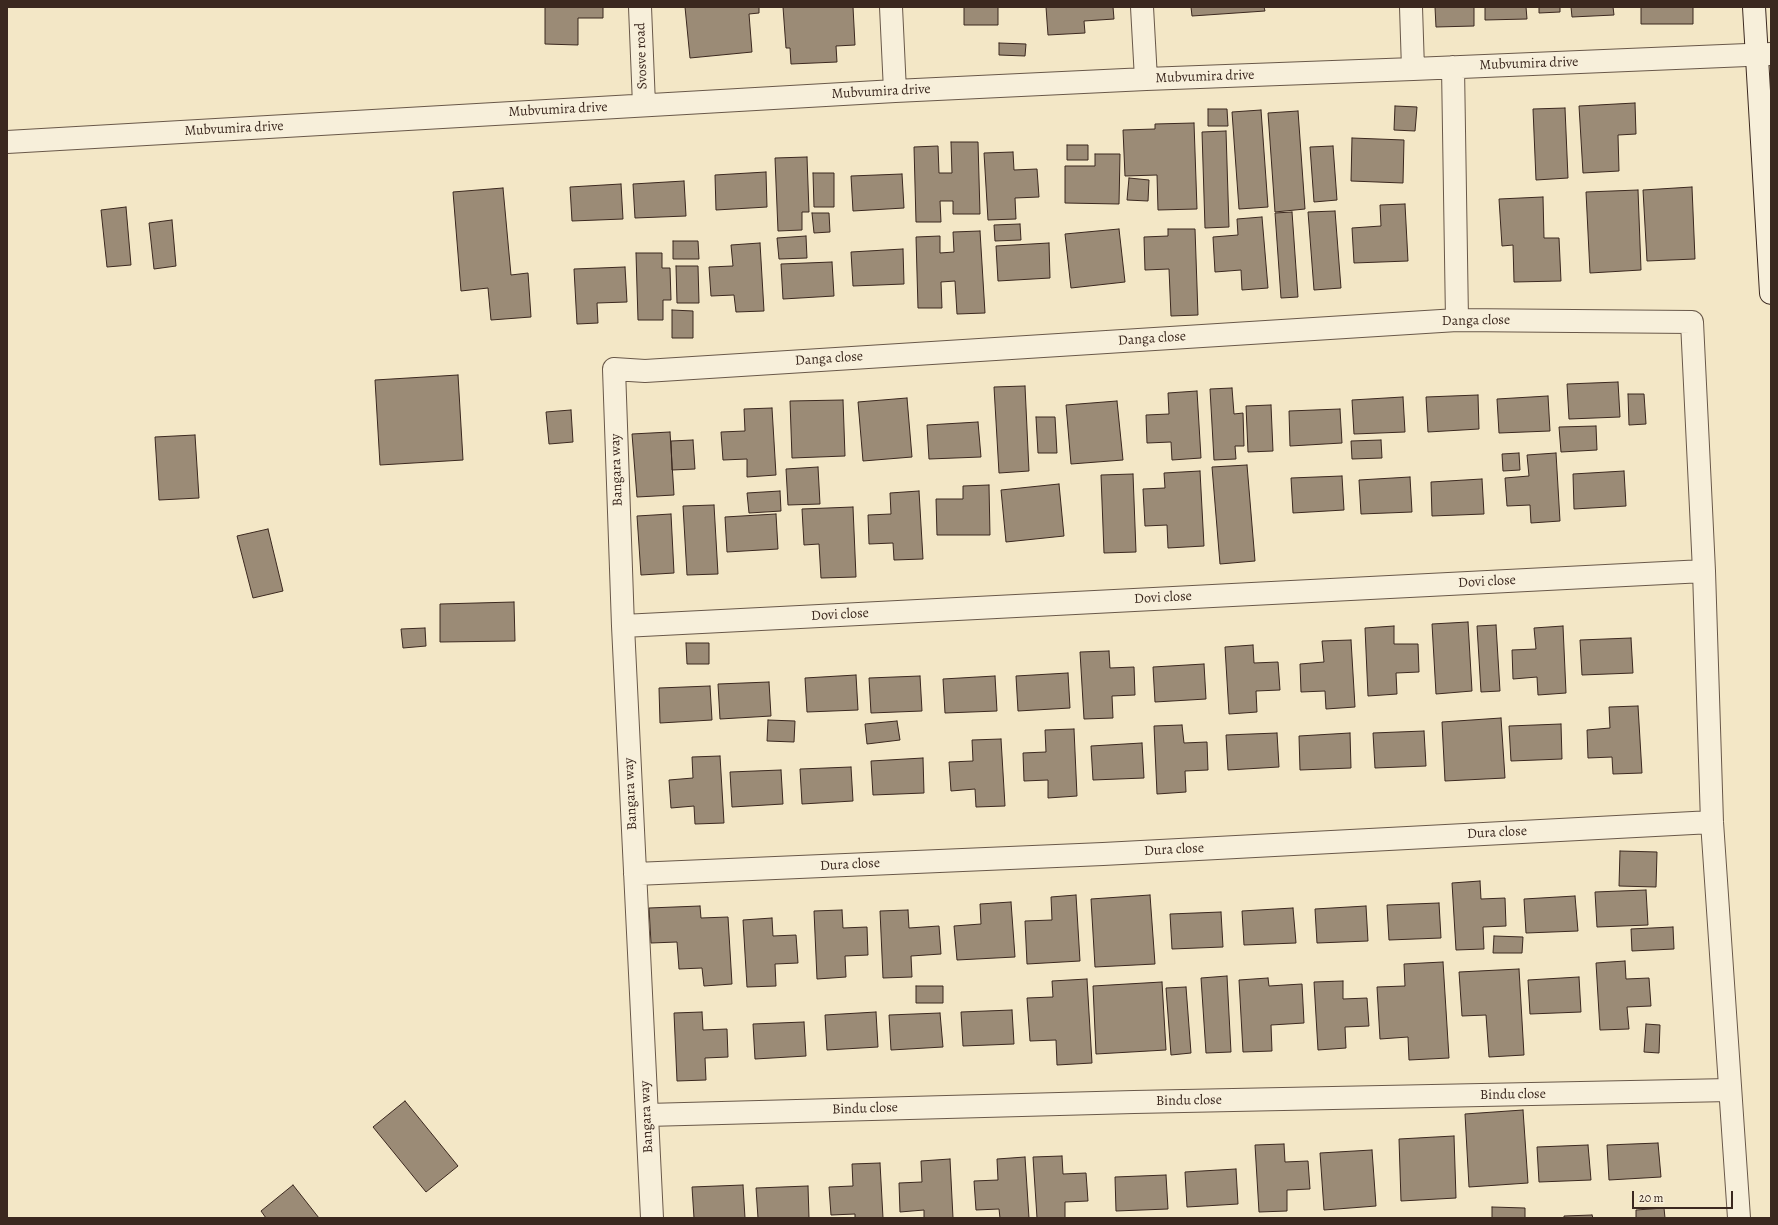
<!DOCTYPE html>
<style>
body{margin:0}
#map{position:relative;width:1778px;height:1225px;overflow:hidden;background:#f3e7c6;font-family:Alegreya,serif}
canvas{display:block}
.frame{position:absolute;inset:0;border:8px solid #3b281f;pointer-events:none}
.scale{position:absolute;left:1632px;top:1191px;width:101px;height:18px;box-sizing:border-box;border:2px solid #3b281f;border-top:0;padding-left:5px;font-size:12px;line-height:14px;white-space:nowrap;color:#3b281f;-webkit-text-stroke:3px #f7efda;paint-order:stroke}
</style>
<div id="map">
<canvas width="1778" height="1225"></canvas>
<div class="frame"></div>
<div class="scale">20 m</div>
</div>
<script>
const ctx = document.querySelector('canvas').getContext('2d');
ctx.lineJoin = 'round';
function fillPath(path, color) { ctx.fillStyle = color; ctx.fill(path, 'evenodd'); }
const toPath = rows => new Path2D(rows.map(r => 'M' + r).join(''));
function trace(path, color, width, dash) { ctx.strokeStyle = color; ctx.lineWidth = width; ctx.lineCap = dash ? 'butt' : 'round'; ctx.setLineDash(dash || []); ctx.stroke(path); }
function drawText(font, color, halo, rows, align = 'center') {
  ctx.font = font + ' Alegreya,serif'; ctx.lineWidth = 3; ctx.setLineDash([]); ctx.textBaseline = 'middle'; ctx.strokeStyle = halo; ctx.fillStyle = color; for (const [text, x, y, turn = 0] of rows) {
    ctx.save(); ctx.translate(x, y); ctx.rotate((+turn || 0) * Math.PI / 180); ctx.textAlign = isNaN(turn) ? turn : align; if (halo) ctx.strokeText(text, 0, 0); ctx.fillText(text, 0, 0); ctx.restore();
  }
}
const building = toPath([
 [545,7,603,7,603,18,578,18,578,45,545,44,545,7],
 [685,7,759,7,759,13,749,14,752,52,690,58,685,7],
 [783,7,853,7,855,45,836,46,837,62,791,64,790,48,786,48,783,7],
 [964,7,998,7,998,25,964,25,964,7],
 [1046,7,1113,7,1114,19,1084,21,1085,33,1048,35,1046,7],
 [1191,7,1264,7,1265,11,1192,16,1191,7],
 [1435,7,1474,7,1474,26,1436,27,1435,7],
 [1485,7,1526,7,1527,19,1485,20,1485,7],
 [1539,7,1560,7,1560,12,1539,13,1539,7],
 [1571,7,1613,7,1614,15,1572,17,1571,7],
 [1641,7,1693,7,1693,24,1641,24,1641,7],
 [999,43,1026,44,1025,56,999,55,999,43],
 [1635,103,1636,134,1618,135,1619,171,1583,173,1579,106,1635,103],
 [1395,106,1417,107,1415,131,1394,130,1395,106],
 [1565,108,1568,178,1536,180,1533,109,1565,108],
 [1208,109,1227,109,1228,126,1208,126,1208,109],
 [1261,110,1268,207,1239,209,1232,112,1261,110],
 [1298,111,1305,209,1275,212,1268,113,1298,111],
 [1194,123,1197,209,1158,210,1157,175,1125,176,1123,130,1155,129,1155,124,1194,123],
 [1226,131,1229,227,1205,228,1202,132,1226,131],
 [1352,138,1404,140,1403,183,1351,181,1352,138],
 [951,142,978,142,980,214,953,214,953,201,940,201,941,222,916,222,914,147,938,146,939,173,952,173,951,142],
 [1067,145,1088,145,1088,160,1067,160,1067,145],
 [1333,146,1337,200,1314,202,1310,147,1333,146],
 [1013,152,1014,170,1037,169,1039,197,1015,198,1016,219,988,220,984,153,1013,152],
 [1095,154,1120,154,1119,204,1065,203,1065,166,1095,166,1095,154],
 [807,157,809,212,802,212,802,230,778,231,775,158,807,157],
 [766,172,767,207,716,210,715,175,766,172],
 [813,173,834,173,834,207,814,207,813,173],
 [902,174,904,208,853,211,851,176,902,174],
 [1129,178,1149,180,1148,201,1127,200,1129,178],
 [684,181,686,216,635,218,633,184,684,181],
 [621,184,623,219,572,221,570,187,621,184],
 [1692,187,1695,259,1647,261,1643,190,1692,187],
 [503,188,511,275,528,273,531,317,491,320,488,288,461,291,453,192,503,188],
 [1638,190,1641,270,1590,273,1586,192,1638,190],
 [1543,197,1544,238,1559,238,1561,281,1514,282,1513,245,1502,246,1499,199,1543,197],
 [1405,204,1408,261,1354,263,1352,228,1381,226,1380,205,1405,204],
 [126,207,131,265,107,267,101,210,126,207],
 [1335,211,1341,288,1314,290,1308,212,1335,211],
 [1292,212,1298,297,1281,298,1275,213,1292,212],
 [812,213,829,213,830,232,814,233,812,213],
 [1262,217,1268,288,1242,290,1241,270,1215,272,1213,237,1238,235,1237,219,1262,217],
 [172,220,176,266,154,269,149,223,172,220],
 [1020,224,1021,240,995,241,994,225,1020,224],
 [1119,229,1125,282,1071,288,1065,234,1119,229],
 [1168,229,1195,229,1198,315,1171,316,1169,269,1145,270,1144,237,1168,236,1168,229],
 [980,231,985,313,957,314,955,281,941,282,942,308,918,308,916,237,940,236,940,253,954,252,953,232,980,231],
 [806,236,807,258,779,259,777,238,806,236],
 [673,241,698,241,699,259,673,259,673,241],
 [760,243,764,311,736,312,734,295,711,296,709,267,733,266,731,245,760,243],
 [1049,243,1050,278,998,281,996,246,1049,243],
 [903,249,904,284,853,286,851,252,903,249],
 [636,253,662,253,662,268,670,268,671,300,663,300,663,320,638,320,636,253],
 [832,262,834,296,783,299,781,264,832,262],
 [676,266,698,266,699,303,677,303,676,266],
 [625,267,627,302,597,303,598,323,577,324,574,269,625,267],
 [672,310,693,311,693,338,672,338,672,310],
 [458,375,463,460,380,465,375,380,458,375],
 [1618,382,1620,417,1569,419,1567,384,1618,382],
 [1025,386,1029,471,999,473,994,387,1025,386],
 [1232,388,1234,414,1243,413,1244,446,1235,446,1236,459,1214,460,1210,389,1232,388],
 [1197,391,1201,458,1172,460,1171,442,1147,443,1146,415,1169,414,1168,393,1197,391],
 [1628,394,1644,394,1646,424,1629,425,1628,394],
 [1478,395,1479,429,1428,432,1426,397,1478,395],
 [1548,396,1550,431,1499,433,1497,399,1548,396],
 [1403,397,1405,432,1354,434,1352,400,1403,397],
 [907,398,912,457,863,461,858,402,907,398],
 [843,400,845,456,792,458,790,401,843,400],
 [1117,401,1123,460,1071,464,1066,405,1117,401],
 [1271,405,1273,451,1248,452,1246,406,1271,405],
 [772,408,776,475,747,477,747,459,723,460,721,432,745,431,744,409,772,408],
 [1340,409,1342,443,1290,446,1289,411,1340,409],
 [571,410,573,442,549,444,546,412,571,410],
 [1036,417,1055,417,1057,453,1038,453,1036,417],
 [978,422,981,457,929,459,927,425,978,422],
 [1596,426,1597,450,1561,452,1559,427,1596,426],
 [670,432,674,495,637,497,632,434,670,432],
 [195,435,199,498,159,500,155,437,195,435],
 [693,440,695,469,672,470,671,441,693,440],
 [1381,440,1382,458,1352,459,1351,441,1381,440],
 [1519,453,1520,470,1503,471,1502,454,1519,453],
 [1556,453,1560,521,1531,523,1530,505,1507,506,1505,478,1529,476,1527,455,1556,453],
 [1247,465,1255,561,1220,564,1212,467,1247,465],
 [818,467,820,504,788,505,786,469,818,467],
 [1200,471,1204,546,1168,548,1167,525,1145,526,1143,489,1165,488,1164,473,1200,471],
 [1624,471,1626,506,1574,509,1573,474,1624,471],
 [1133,474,1136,552,1104,553,1101,475,1133,474],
 [1342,476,1344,510,1293,513,1291,478,1342,476],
 [1410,477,1412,512,1361,514,1359,480,1410,477],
 [1482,479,1484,514,1432,516,1431,482,1482,479],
 [1059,484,1064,536,1006,542,1001,490,1059,484],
 [989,485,990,535,937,535,936,499,963,499,963,486,989,485],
 [780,491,781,511,749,513,747,493,780,491],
 [919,491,923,559,894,560,893,543,869,544,868,515,891,514,890,493,919,491],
 [714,505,718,574,687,575,683,506,714,505],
 [853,507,856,577,821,578,819,544,804,545,802,509,853,507],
 [671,514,674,573,641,575,637,516,671,514],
 [776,514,778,549,727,552,725,517,776,514],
 [268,529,283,591,253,598,237,536,268,529],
 [514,602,515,641,440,642,440,604,514,602],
 [1468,622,1472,691,1436,694,1432,624,1468,622],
 [1496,625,1500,691,1481,692,1477,626,1496,625],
 [1394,626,1394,644,1418,644,1419,672,1396,673,1397,694,1368,696,1365,628,1394,626],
 [1563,626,1566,693,1538,695,1537,677,1513,679,1512,650,1536,649,1534,628,1563,626],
 [425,628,426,646,403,648,401,629,425,628],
 [1631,638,1633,673,1582,675,1580,640,1631,638],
 [1351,640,1355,707,1326,709,1325,691,1301,692,1300,664,1324,662,1322,641,1351,640],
 [686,643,709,643,709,664,687,664,686,643],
 [1253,645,1254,663,1278,662,1280,690,1256,691,1257,712,1229,714,1225,647,1253,645],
 [1109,651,1110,668,1134,667,1135,695,1112,696,1113,718,1084,719,1080,652,1109,651],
 [1204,664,1206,699,1155,702,1153,667,1204,664],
 [1068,673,1070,708,1018,711,1016,676,1068,673],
 [856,675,858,710,807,712,805,678,856,675],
 [920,676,922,711,871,713,869,678,920,676],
 [995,676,997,711,945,713,943,679,995,676],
 [769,682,771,716,720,719,718,684,769,682],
 [710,686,712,720,660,723,659,688,710,686],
 [1638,706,1642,773,1613,774,1612,757,1588,758,1587,730,1610,728,1609,707,1638,706],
 [1501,718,1505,778,1445,781,1442,722,1501,718],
 [768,720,795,721,794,742,767,741,768,720],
 [897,721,900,740,867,744,865,724,897,721],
 [1561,724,1562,759,1511,761,1509,726,1561,724],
 [1182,725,1184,743,1207,742,1208,770,1185,771,1186,792,1157,794,1154,726,1182,725],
 [1074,729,1077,796,1048,798,1048,780,1024,781,1023,753,1046,752,1045,730,1074,729],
 [1424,731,1426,766,1375,768,1373,733,1424,731],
 [1277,733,1279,767,1228,770,1226,735,1277,733],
 [1350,733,1351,768,1300,770,1299,736,1350,733],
 [1001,739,1005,806,976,807,975,789,951,791,949,762,973,761,972,740,1001,739],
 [1142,743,1144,778,1093,780,1091,746,1142,743],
 [720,756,724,823,695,824,694,806,671,808,669,780,693,778,692,757,720,756],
 [923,758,924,793,873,795,871,761,923,758],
 [851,767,853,801,802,804,800,769,851,767],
 [781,770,783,804,732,807,730,772,781,770],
 [1620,851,1657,852,1656,887,1619,886,1620,851],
 [1480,881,1481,899,1505,898,1506,926,1483,927,1484,949,1456,950,1452,883,1480,881],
 [1646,890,1648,925,1597,927,1595,892,1646,890],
 [1076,895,1080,961,1027,964,1025,921,1052,920,1051,897,1076,895],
 [1150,895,1155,964,1095,967,1091,899,1150,895],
 [1575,896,1578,931,1526,933,1524,899,1575,896],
 [1011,902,1015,957,957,960,954,926,981,924,980,904,1011,902],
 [1439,903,1441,938,1389,940,1387,905,1439,903],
 [700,906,701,918,728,917,732,984,704,986,702,968,679,969,677,942,651,943,649,908,700,906],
 [1366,906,1368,941,1317,943,1315,909,1366,906],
 [1293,908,1296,943,1244,945,1242,911,1293,908],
 [842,910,843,928,867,927,868,955,845,956,846,977,817,979,814,911,842,910],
 [908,910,909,928,939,926,941,954,911,956,912,977,883,978,880,911,908,910],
 [1221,912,1223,947,1172,949,1170,914,1221,912],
 [772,918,773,936,796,935,798,963,775,964,776,986,747,987,743,920,772,918],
 [1673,927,1674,949,1632,951,1631,929,1673,927],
 [1494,936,1523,937,1522,953,1493,953,1494,936],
 [1625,961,1626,979,1649,978,1651,1006,1627,1007,1629,1029,1600,1030,1596,963,1625,961],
 [1443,962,1449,1058,1409,1060,1408,1037,1380,1039,1377,987,1405,986,1404,964,1443,962],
 [1519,969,1524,1055,1489,1057,1486,1015,1462,1016,1459,972,1519,969],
 [1227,976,1231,1052,1206,1053,1201,978,1227,976],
 [1579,977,1581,1012,1530,1014,1528,980,1579,977],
 [1268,978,1269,986,1302,984,1304,1023,1271,1025,1272,1051,1243,1052,1239,980,1268,978],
 [1087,979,1092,1063,1057,1065,1056,1040,1030,1041,1027,998,1053,997,1052,981,1087,979],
 [1343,981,1343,999,1367,998,1369,1026,1345,1027,1346,1048,1318,1050,1314,982,1343,981],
 [1162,982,1166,1050,1096,1054,1093,986,1162,982],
 [916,986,943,986,943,1003,916,1003,916,986],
 [1186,987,1191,1053,1171,1055,1166,988,1186,987],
 [1012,1010,1014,1044,963,1046,961,1012,1012,1010],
 [702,1012,703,1030,727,1029,728,1057,705,1058,706,1080,677,1081,674,1013,702,1012],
 [876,1012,878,1047,827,1050,825,1015,876,1012],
 [940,1013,943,1047,891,1050,889,1015,940,1013],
 [804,1022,806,1056,755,1059,753,1024,804,1022],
 [1646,1024,1660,1025,1659,1053,1644,1052,1646,1024],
 [405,1101,458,1166,426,1192,373,1127,405,1101],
 [1523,1110,1528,1183,1469,1187,1465,1114,1523,1110],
 [1454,1136,1456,1198,1401,1201,1399,1139,1454,1136],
 [1658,1143,1661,1177,1609,1180,1607,1145,1658,1143],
 [1284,1144,1285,1162,1308,1161,1310,1189,1287,1190,1287,1211,1259,1212,1255,1145,1284,1144],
 [1588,1145,1591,1180,1539,1182,1537,1147,1588,1145],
 [1372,1150,1376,1206,1324,1210,1320,1153,1372,1150],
 [1062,1156,1063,1174,1086,1173,1088,1201,1065,1202,1065,1218,1037,1218,1033,1157,1062,1156],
 [1025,1157,1029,1218,1000,1218,999,1209,976,1210,974,1181,998,1180,997,1159,1025,1157],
 [950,1159,953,1218,924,1218,924,1210,900,1212,899,1183,922,1182,921,1161,950,1159],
 [880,1163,883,1218,855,1218,855,1214,831,1215,829,1187,853,1186,852,1164,880,1163],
 [1236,1169,1238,1204,1187,1207,1185,1172,1236,1169],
 [1166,1175,1168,1209,1116,1211,1115,1177,1166,1175],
 [293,1185,319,1218,266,1218,261,1211,293,1185],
 [743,1185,745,1218,694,1218,692,1187,743,1185],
 [808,1186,809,1218,758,1218,756,1188,808,1186],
 [1492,1207,1525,1208,1525,1218,1492,1218,1492,1207],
 [1664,1208,1665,1218,1636,1218,1636,1210,1664,1208],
 [1592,1215,1593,1218,1564,1218,1564,1216,1592,1215]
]);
fillPath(building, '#9b8b76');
trace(building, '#3b281f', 1);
const street = toPath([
 [640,7,644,105],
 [891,7,895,91],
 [1142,7,1146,79],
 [1411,7,1413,69],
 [1453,67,1457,320],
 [7,142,895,91,1146,79,1413,69,1771,54],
 [623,626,1704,571],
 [635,874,1103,854,1712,822],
 [647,1115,1134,1102,1730,1090],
 [652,1218,623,626,614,369,645,371,1457,320,1692,322,1704,571,1712,822,1739,1218]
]);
const secondary = toPath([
 [1754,7,1771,293]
]);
trace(street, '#695849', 24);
trace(secondary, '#3b281f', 24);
trace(street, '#f7efda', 22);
trace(secondary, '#f7efda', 22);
drawText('14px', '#3b281f', '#f7efda', [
 ["Svosve road",642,56,-92],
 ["Mubvumira drive",1529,64,-2],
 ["Mubvumira drive",1205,77,-2],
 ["Mubvumira drive",881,92,-3],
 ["Mubvumira drive",558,110,-3],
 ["Mubvumira drive",234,129,-3],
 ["Danga close",1476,321,-1],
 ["Danga close",1152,339,-4],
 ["Danga close",829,359,-4],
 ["Bangara way",617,470,-92],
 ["Dovi close",1487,582,-3],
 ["Dovi close",1163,598,-3],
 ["Dovi close",840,615,-3],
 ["Bangara way",631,794,-93],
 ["Dura close",1497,833,-3],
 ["Dura close",1174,850,-3],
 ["Dura close",850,865,-3],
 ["Bindu close",1513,1095,-1],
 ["Bindu close",1189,1101,-1],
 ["Bindu close",865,1109,-2],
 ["Bangara way",647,1117,-93]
]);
</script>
